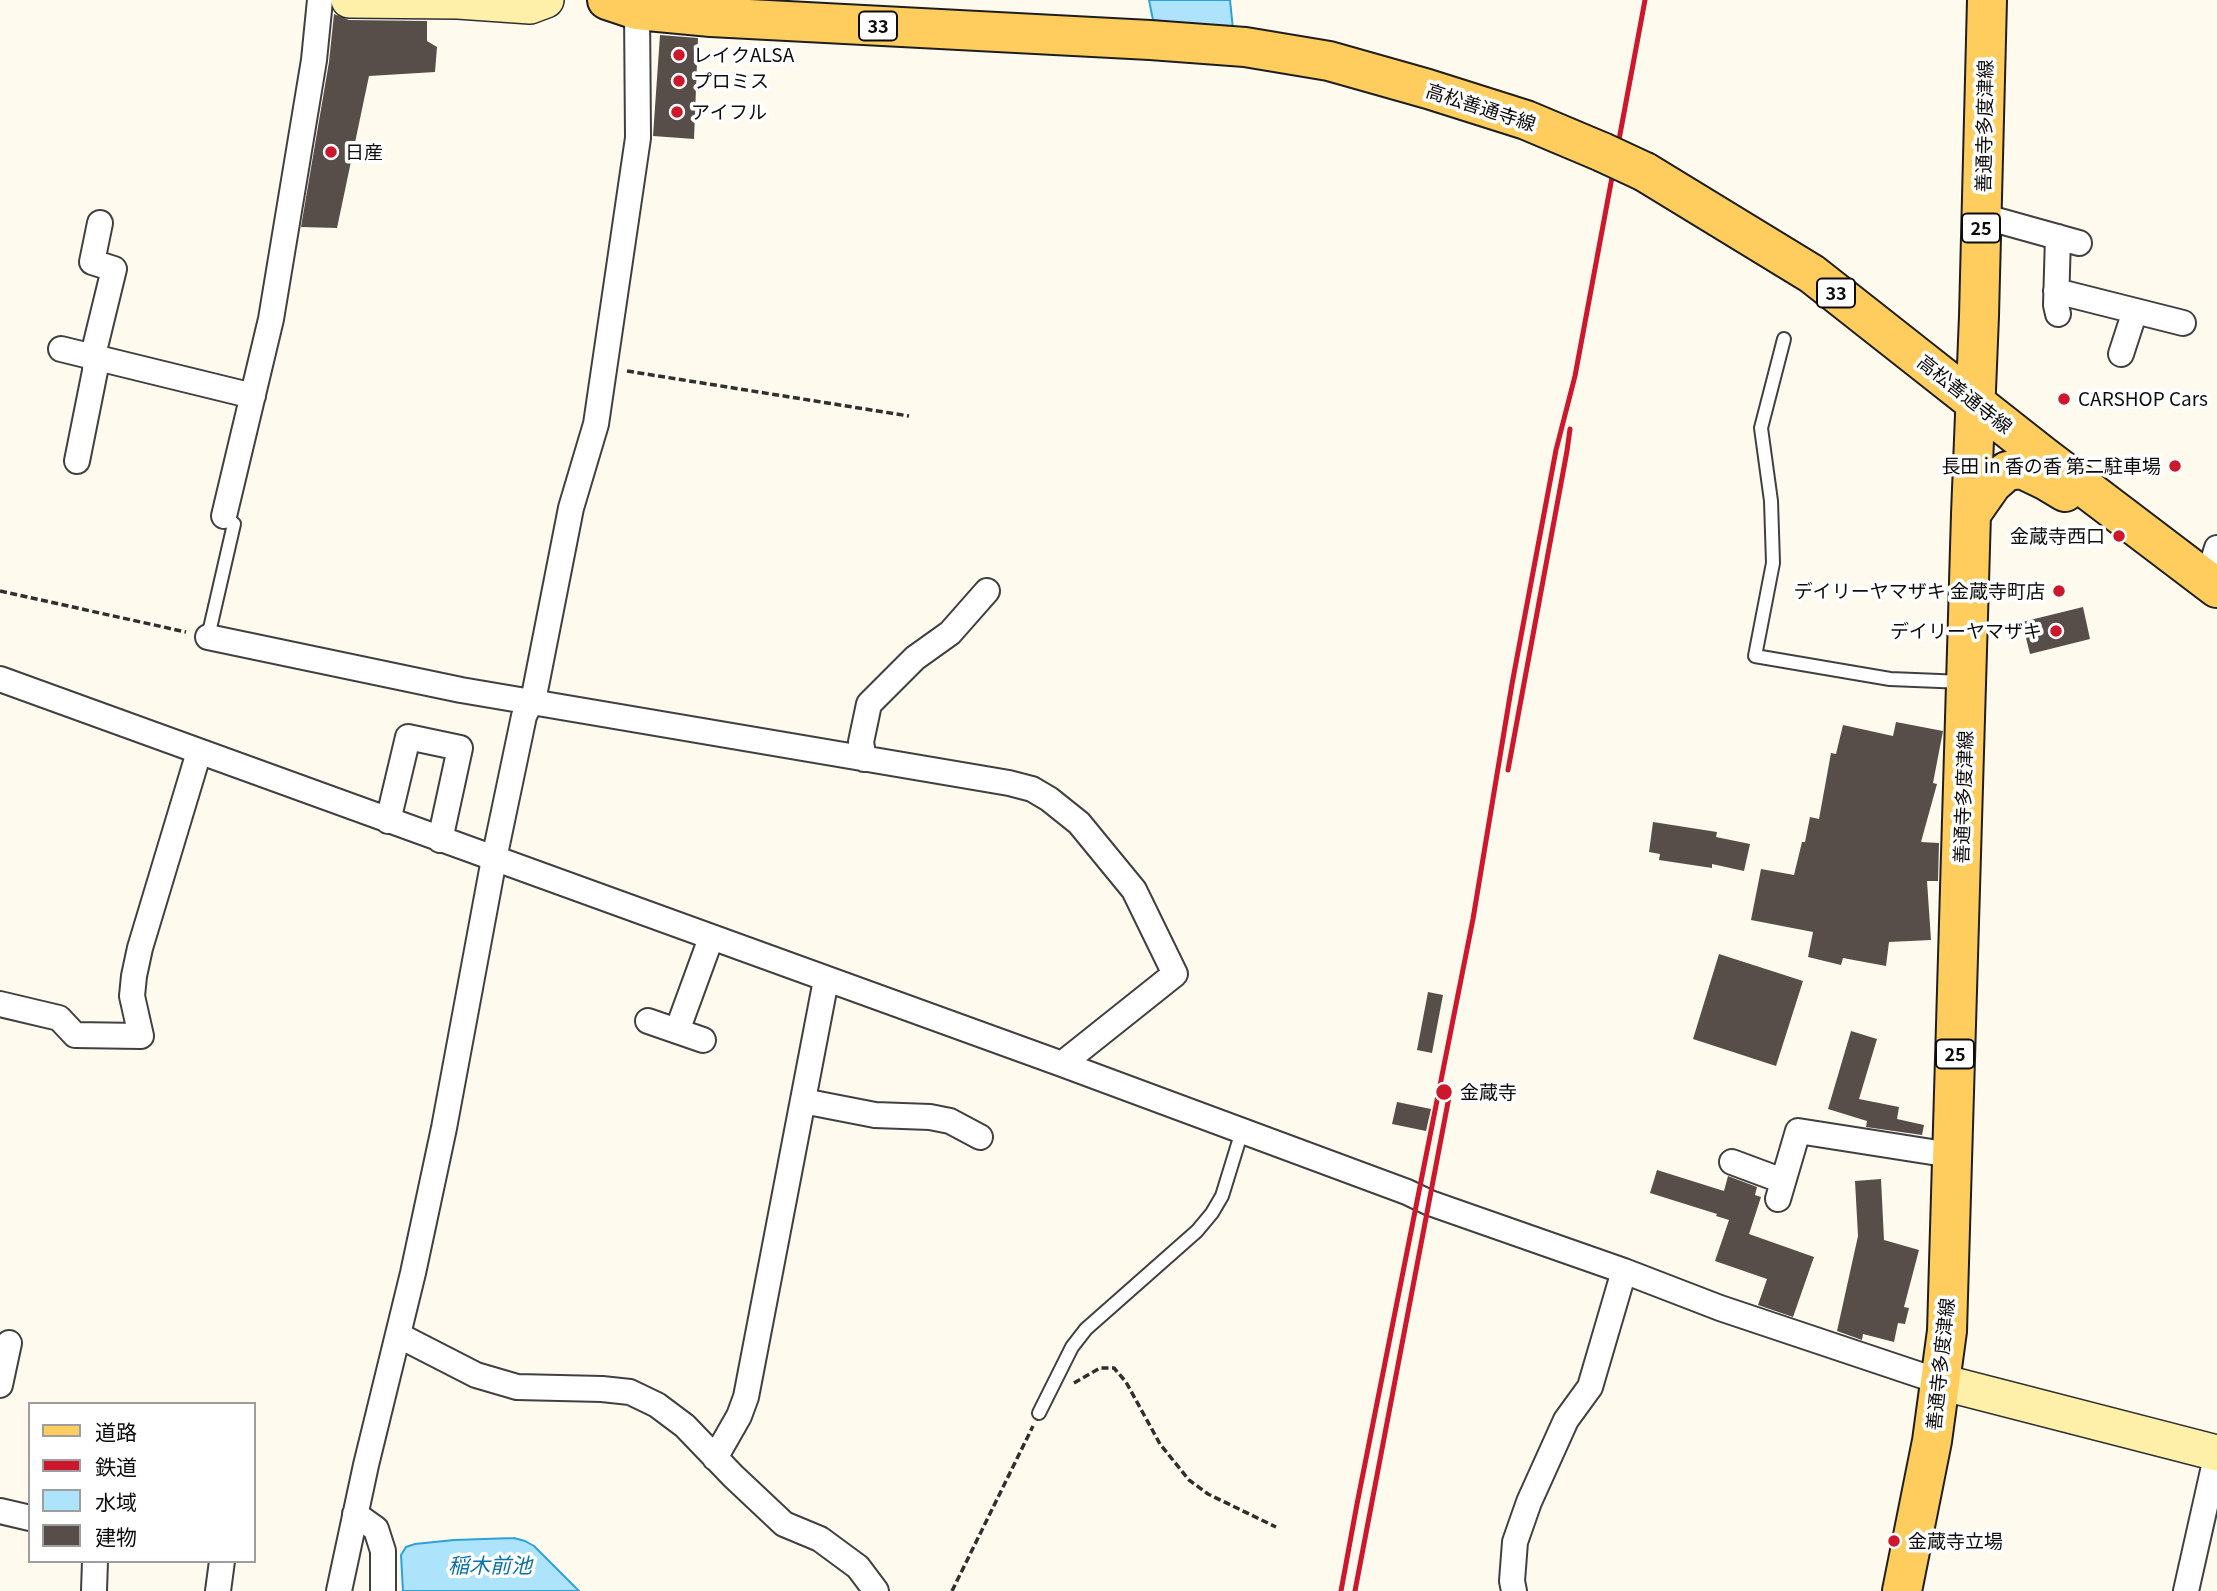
<!DOCTYPE html>
<meta charset="utf-8">
<style>
body{margin:0}
#map{position:relative;width:2217px;height:1591px;overflow:hidden;background:#fffaee;font-family:Georgia,"Noto Sans JP",serif}
canvas{display:block}
.legend{position:absolute;left:28px;top:1402px;width:228px;height:161px;box-sizing:border-box;background:#fff;border:2px solid #9e9e9e;margin:0;padding:9px 12px;list-style:none;font-size:21px;color:#0d0d0d}
.legend li{display:flex;align-items:center;gap:14px;height:35px}
.legend b{width:35px;border:2px solid #9e9e9e}
</style>
<div id="map">
<canvas width="2217" height="1591"></canvas>
<ul class="legend">
<li><b style="height:9px;background:#ffcd5e"></b>道路</li>
<li><b style="height:9px;background:#cc172c"></b>鉄道</li>
<li><b style="height:19px;background:#ade4fc"></b>水域</li>
<li><b style="height:19px;background:#574d49"></b>建物</li>
</ul>
</div>
<script>
const ctx = document.querySelector('canvas').getContext('2d');
ctx.lineJoin = 'round';
function fillPath(path, color) { ctx.fillStyle = color; ctx.fill(path, 'evenodd'); }
const toPath = rows => new Path2D(rows.map(r => 'M' + r).join(''));
function trace(path, color, width, dash) { ctx.strokeStyle = color; ctx.lineWidth = width; ctx.lineCap = dash ? 'butt' : 'round'; ctx.setLineDash(dash || []); ctx.stroke(path); }
function drawText(font, color, halo, rows, align = 'center') {
  ctx.font = font + ' Georgia,"Noto Sans JP",serif'; ctx.lineWidth = 7; ctx.setLineDash([]); ctx.textBaseline = 'middle'; ctx.strokeStyle = halo; ctx.fillStyle = color; for (const [text, x, y, turn = 0] of rows) {
    ctx.save(); ctx.translate(x, y); ctx.rotate((+turn || 0) * Math.PI / 180); ctx.textAlign = isNaN(turn) ? turn : align; if (halo) ctx.strokeText(text, 0, 0); ctx.fillText(text, 0, 0); ctx.restore();
  }
}
const water = toPath([
 [1149,0,1230,0,1233,29,1153,20,1149,0],
 [514,1538,525,1541,534,1546,579,1591,403,1591,401,1555,406,1547,415,1544,454,1540,514,1538]
]);
fillPath(water, '#ade4fc');
trace(water, '#2ca1db', 2);
fillPath(toPath([
 [334,14,349,20,427,21,427,41,437,47,435,72,369,76,337,228,301,227,329,62],
 [660,35,698,38,694,139,653,136],
 [2083,607,2090,639,2030,654,2022,622],
 [1896,722,1943,731,1933,783,1937,784,1921,842,1939,843,1938,881,1927,881,1931,940,1889,942,1886,966,1843,958,1841,965,1808,957,1813,932,1751,920,1761,869,1794,875,1802,842,1805,842,1810,817,1819,819,1831,753,1836,754,1843,725,1893,736],
 [1653,822,1717,832,1716,837,1750,844,1744,871,1712,864,1712,868,1659,860,1660,854,1649,852],
 [1719,954,1803,981,1776,1066,1693,1039],
 [1428,992,1443,995,1432,1053,1417,1050],
 [1851,1031,1877,1039,1859,1099,1899,1107,1897,1119,1924,1125,1922,1135,1866,1127,1867,1121,1828,1109],
 [1397,1102,1431,1109,1426,1131,1392,1124],
 [1657,1170,1724,1191,1728,1176,1757,1187,1755,1195,1761,1197,1749,1234,1814,1257,1793,1317,1758,1305,1767,1279,1715,1261,1729,1220,1716,1216,1717,1214,1650,1193],
 [1881,1179,1884,1240,1919,1250,1904,1307,1909,1308,1905,1324,1898,1323,1894,1342,1863,1334,1862,1340,1837,1331,1858,1236,1855,1181]
]), '#574d49');
const lane = toPath([
 [1784,339,1761,428,1771,501,1773,563,1755,656,1890,679,1964,682],
 [208,637,234,524,224,516],
 [1039,1413,1072,1347,1086,1329,1197,1231,1212,1213,1222,1196,1242,1131]
]);
const street = toPath([
 [1982,216,2079,243],
 [2056,291,2183,323],
 [2058,314,2056,305,2058,237],
 [61,349,253,396],
 [2121,354,2135,311],
 [77,461,95,371,95,347,114,269,92,262,100,223],
 [224,516,271,319,314,60,320,0],
 [2212,564,2217,548],
 [208,637,461,690,1009,783,1032,789,1049,799,1079,823,1134,890,1175,974,1062,1064],
 [0,679,1062,1064,1407,1192,1430,1203,1624,1271,1720,1308,1941,1382],
 [864,759,861,742,869,704,915,658,950,633,987,591],
 [388,821,408,737,460,748,440,840],
 [0,1004,59,1018,75,1035,141,1036,132,996,134,976,140,948,199,752],
 [648,1021,703,1040],
 [677,1031,711,938],
 [803,1101,875,1115,930,1117,950,1121,980,1137],
 [1732,1162,1783,1181],
 [1778,1199,1798,1131,1951,1155],
 [398,1335,476,1375,517,1387,602,1389,630,1392,657,1405,685,1426,733,1476,784,1524,820,1539,858,1567,876,1591],
 [0,1385,9,1343],
 [715,1458,739,1416,746,1397,826,980],
 [0,1511,30,1518],
 [355,1514,376,1529,383,1551,383,1591],
 [94,1591,95,1561],
 [218,1591,222,1561],
 [339,1591,366,1465,413,1273,444,1128,494,859,524,716,534,696,571,508,596,424,638,138,637,10],
 [1514,1591,1512,1581,1515,1542,1529,1502,1566,1420,1590,1387,1624,1271],
 [2186,1591,2217,1453]
]);
const secondary = toPath([
 [349,0,458,1,530,6,546,0],
 [1941,1382,2217,1453]
]);
const primary = toPath([
 [607,0,637,10,711,17,1150,40,1245,47,1329,61,1428,89,1526,120,1602,152],
 [1645,172,1812,274,2043,456,2217,588],
 [1971,514,1992,484,2007,471,2022,469,2045,480,2065,492],
 [1902,1591,1932,1441,1947,1331,1971,514,1979,316,1987,0]
]);
trace(lane, '#404040', 16);
trace(street, '#404040', 28);
trace(secondary, '#2f2f2f', 38);
trace(primary, '#1e1e1e', 42);
trace(toPath([
 [627,371,909,416],
 [0,591,186,632],
 [1074,1383,1100,1368,1114,1368,1126,1382,1160,1444,1189,1480,1208,1494,1276,1527],
 [952,1591,1033,1426]
]), '#2f2f2f', 3.5, [7, 3.5]);
trace(lane, '#fff', 12);
trace(street, '#fff', 24);
trace(secondary, '#fff0a9', 35);
trace(primary, '#ffcd5e', 38);
trace(toPath([
 [1508,770,1567,451,1570,429],
 [1341,1591,1357,1504,1473,919,1512,684,1556,450,1575,376,1645,0],
 [1355,1591,1449,1097]
]), '#cc172c', 5);
const primaryBridge = toPath([
 [1602,152,1645,172]
]);
trace(primaryBridge, '#1e1e1e', 42, []);
trace(primaryBridge, '#ffcd5e', 38);
for (const [x, y, r, color] of [
 [679,55,7,"#cc172c"],
 [679,81,7,"#cc172c"],
 [677,112,7,"#cc172c"],
 [331,152,7,"#cc172c"],
 [2064,399,7,"#cc172c"],
 [2175,466,7,"#cc172c"],
 [2119,536,7,"#cc172c"],
 [2059,591,7,"#cc172c"],
 [2056,631,7,"#cc172c"],
 [1444,1092,9,"#cc172c"],
 [1894,1541,7,"#cc172c"]
]) { const dot = new Path2D(); dot.arc(x, y, r, 0, 2 * Math.PI); ctx.fillStyle = color; ctx.fill(dot); trace(dot, '#fff', 2.5); }
for (const [x, y, w] of [
 [878,26,38],
 [1981,228,38],
 [1836,293,38],
 [1955,1054,38]
]) { const box = new Path2D(); box.roundRect(x - w / 2, y - 14.5, w, 29, 5); ctx.fillStyle = '#fff'; ctx.fill(box); trace(box, '#0d0d0d', 2); }
drawText('bold 18px', '#0d0d0d', null, [
 ["33",878,26],
 ["25",1981,228],
 ["33",1836,293],
 ["25",1955,1054]
]);
drawText('19px', '#0d0d0d', '#fff', [
 ["レイクALSA",693,55],
 ["プロミス",693,81],
 ["アイフル",691,112],
 ["日産",345,152],
 ["CARSHOP Cars",2078,399],
 ["長田 in 香の香 第二駐車場",2161,466,"right"],
 ["金蔵寺西口",2105,536,"right"],
 ["デイリーヤマザキ 金蔵寺町店",2045,591,"right"],
 ["デイリーヤマザキ",2042,631,"right"],
 ["金蔵寺",1460,1092],
 ["金蔵寺立場",1908,1541]
], 'left');
drawText('19px', '#0d0d0d', '#fff', [
 ["高松善通寺線",1481,107,18],
 ["善通寺多度津線",1984,126,-89],
 ["高松善通寺線",1965,394,38],
 ["善通寺多度津線",1963,797,-88],
 ["善通寺多度津線",1940,1364,-84]
]);
drawText('italic 21px', '#0a71ac', '#fff', [
 ["稲木前池",490,1565]
]);
</script>
